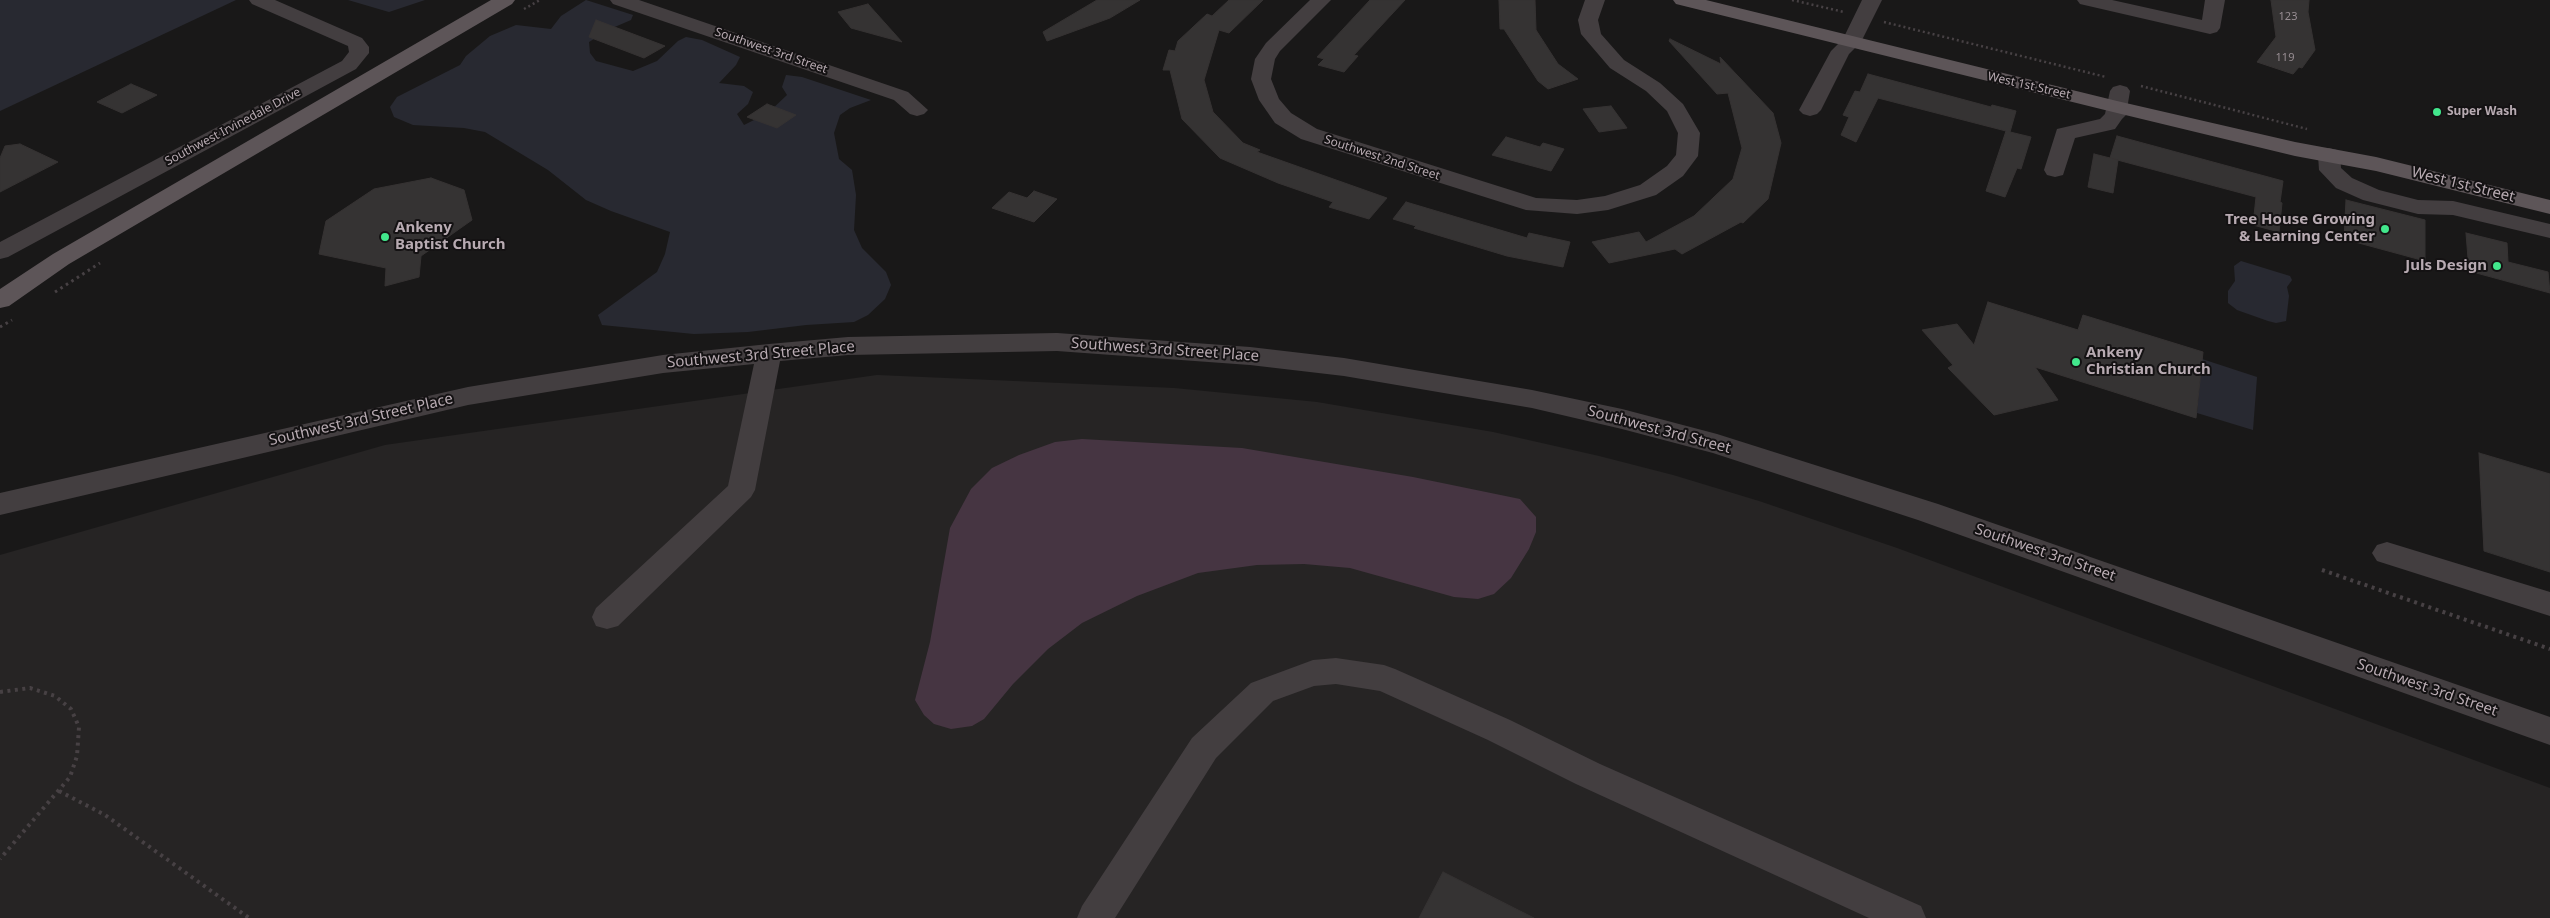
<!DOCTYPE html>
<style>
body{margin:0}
canvas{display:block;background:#191818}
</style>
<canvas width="2550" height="918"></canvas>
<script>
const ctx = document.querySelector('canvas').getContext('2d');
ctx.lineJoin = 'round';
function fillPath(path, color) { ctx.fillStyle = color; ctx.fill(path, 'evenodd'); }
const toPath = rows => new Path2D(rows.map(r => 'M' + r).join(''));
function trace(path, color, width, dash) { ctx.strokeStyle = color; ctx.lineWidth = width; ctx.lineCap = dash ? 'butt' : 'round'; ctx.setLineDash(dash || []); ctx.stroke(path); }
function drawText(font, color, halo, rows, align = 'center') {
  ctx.font = font + ' "Noto Sans",sans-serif'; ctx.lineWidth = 4; ctx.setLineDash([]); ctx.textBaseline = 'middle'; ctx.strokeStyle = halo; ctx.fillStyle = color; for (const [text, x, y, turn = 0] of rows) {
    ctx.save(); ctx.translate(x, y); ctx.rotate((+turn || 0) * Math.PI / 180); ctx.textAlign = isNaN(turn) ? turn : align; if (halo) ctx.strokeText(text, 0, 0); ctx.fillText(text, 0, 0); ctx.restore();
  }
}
fillPath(toPath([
 [877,375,1174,388,1317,402,1493,432,1599,456,1673,475,1759,501,1897,548,2550,788,2550,918,0,918,0,555,385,445]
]), '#262424');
fillPath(toPath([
 [0,0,236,0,0,111],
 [348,0,425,0,389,12],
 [586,0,633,15,631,20,610,29,589,42,590,53,596,61,633,71,657,61,678,41,686,37,702,40,740,57,736,65,719,83,744,86,753,92,748,104,737,114,744,125,768,113,787,95,782,87,786,75,802,77,871,100,850,108,840,115,834,133,839,159,852,170,856,195,854,230,862,248,886,272,891,285,885,299,868,315,854,322,806,325,748,332,694,334,602,325,598,315,657,272,665,254,670,232,611,211,586,200,548,170,485,132,464,128,413,125,394,117,390,107,397,97,460,65,466,56,490,36,516,25,551,29,561,16],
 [2241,261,2290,276,2292,280,2287,287,2289,296,2286,321,2276,323,2268,321,2237,310,2228,303,2228,291,2235,281,2234,266],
 [2202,359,2257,377,2253,430,2197,413]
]), '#282931');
fillPath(toPath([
 [1082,439,1242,448,1413,477,1520,499,1536,517,1536,532,1529,549,1511,578,1494,594,1478,599,1454,597,1350,568,1304,564,1257,565,1198,573,1137,596,1082,623,1048,649,1013,684,984,719,972,726,951,729,934,724,924,715,915,700,930,642,950,528,971,489,992,468,1019,455,1055,442]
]), '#463542');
const building = toPath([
 [1097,0,1140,0,1110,18,1047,41,1043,32,1097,0],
 [1229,0,1263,0,1229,33,1219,30,1204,80,1213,112,1243,143,1260,150,1257,152,1387,198,1369,219,1329,207,1333,202,1278,183,1220,158,1182,119,1170,70,1163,70,1169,50,1175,51,1178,41,1207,14,1212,16,1229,0],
 [1370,0,1405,0,1354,55,1358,56,1344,72,1318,65,1324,59,1317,57,1370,0],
 [1499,0,1535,0,1536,30,1558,64,1578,79,1548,89,1538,81,1504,29,1500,29,1499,0],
 [2271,0,2309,0,2308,12,2315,50,2302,68,2299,67,2293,74,2257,62,2276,37,2271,0],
 [868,4,902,42,851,28,838,12,868,4],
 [596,20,665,46,644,58,589,37,596,20],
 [1670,39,1721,64,1720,57,1773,113,1781,143,1768,199,1743,223,1741,222,1682,254,1675,249,1609,263,1592,242,1639,232,1646,242,1694,216,1733,179,1742,148,1728,93,1717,94,1669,41,1670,39],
 [1868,74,1991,107,1992,105,2016,111,2010,132,2031,137,2021,169,2017,168,2005,197,1986,191,2006,131,1878,98,1856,142,1841,135,1849,117,1843,115,1855,91,1860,92,1868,74],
 [131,84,157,95,122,113,97,102,131,84],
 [767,104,796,115,777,128,747,117,767,104],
 [1611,106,1627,128,1599,132,1583,109,1611,106],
 [2117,136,2283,181,2280,202,2282,203,2279,232,2253,225,2256,197,2110,158,2117,136],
 [1506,137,1540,147,1543,143,1564,149,1551,171,1492,155,1506,137],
 [20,144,58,162,0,192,0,158,5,146,20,144],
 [2094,154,2118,160,2113,193,2088,187,2094,154],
 [431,178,464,190,472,220,421,256,419,277,385,286,386,268,319,254,326,221,374,189,431,178],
 [1034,191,1057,199,1034,222,992,208,1009,192,1027,198,1034,191],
 [2346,200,2425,220,2425,261,2344,239,2346,200],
 [1406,202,1527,238,1529,233,1570,242,1563,267,1507,256,1414,228,1416,226,1393,219,1406,202],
 [2466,233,2507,243,2508,262,2548,272,2550,293,2469,271,2466,233],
 [1988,302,2078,330,2083,315,2203,352,2196,418,2035,367,2058,400,1994,415,1948,368,1953,365,1922,330,1957,324,1974,345,1988,302],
 [2479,453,2550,474,2550,572,2484,551,2479,453],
 [1443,872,1534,918,1419,918,1443,872]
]);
fillPath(building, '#353333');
trace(building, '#353232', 1);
trace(toPath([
 [1792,0,1844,12],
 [524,9,540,0],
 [1884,22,2106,77],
 [2141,86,2307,129]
]), '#474144', 2.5, [2, 3]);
trace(toPath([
 [55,292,100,263],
 [0,327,12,320]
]), '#474144', 3, [2.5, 4]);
trace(toPath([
 [2322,570,2550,649],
 [0,692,30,688,55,696,71,709,79,727,77,756,70,777,0,859],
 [59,791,105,815,249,918]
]), '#474144', 4, [3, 4.5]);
fillPath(toPath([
 [249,0,275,0,362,38,369,47,369,53,356,69,8,257,0,259,0,242,342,61,349,52,348,46,252,4,249,0],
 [610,0,639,0,908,92,928,110,924,114,917,116,910,114,894,100,613,4,610,0],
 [1310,0,1331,0,1280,51,1275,59,1271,79,1279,99,1291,113,1317,129,1536,198,1577,200,1605,196,1640,185,1667,166,1676,155,1678,133,1667,111,1646,91,1610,68,1581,34,1578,20,1585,0,1605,0,1598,20,1601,34,1624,60,1660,83,1683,104,1700,133,1698,156,1683,176,1656,195,1608,210,1577,214,1526,210,1301,139,1275,123,1259,100,1251,79,1255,59,1266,43,1310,0],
 [1862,0,1882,0,1861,42,1849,54,1821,110,1817,114,1810,116,1803,114,1799,110,1831,51,1843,39,1862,0],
 [2077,0,2112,0,2202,20,2205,0,2225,0,2220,28,2217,32,2210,34,2080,4,2077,0],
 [2120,85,2127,87,2130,91,2126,115,2122,119,2115,129,2075,138,2063,175,2055,177,2047,175,2044,170,2057,129,2100,119,2105,114,2110,91,2113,87,2120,85],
 [2329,148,2337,150,2340,155,2341,168,2352,178,2379,190,2418,200,2453,201,2550,224,2550,238,2453,215,2418,214,2363,200,2336,188,2319,170,2318,155,2321,150,2329,148],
 [1057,333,1250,347,1344,358,1532,390,1622,409,1717,434,1938,504,2550,717,2550,745,1918,520,1713,453,1622,429,1532,408,1344,376,1250,365,1057,351,848,355,780,361,755,490,751,497,618,626,607,629,596,626,592,617,596,608,728,486,754,364,663,373,468,405,0,515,0,493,468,387,663,355,769,344,848,337,1057,333],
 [2387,542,2550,592,2550,616,2377,561,2372,553,2377,545,2387,542],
 [1336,658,1384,665,1395,669,1510,720,1600,764,1921,906,1926,918,1869,918,1576,784,1488,740,1380,691,1336,684,1314,686,1273,701,1216,758,1115,918,1077,918,1082,906,1192,738,1251,683,1313,660,1336,658]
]), '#433e40');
fillPath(toPath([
 [491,0,515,0,512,4,69,264,9,306,0,308,0,289,53,254,491,0],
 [1673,0,1706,0,2117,101,2295,142,2376,157,2550,200,2550,214,2376,171,2295,156,2117,113,1676,4,1673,0]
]), '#5d5558');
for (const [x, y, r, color] of [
 [2437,112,5,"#42e78c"],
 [2385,229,5,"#42e78c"],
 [385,237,5,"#42e78c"],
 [2497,266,5,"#42e78c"],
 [2076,362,5,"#42e78c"]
]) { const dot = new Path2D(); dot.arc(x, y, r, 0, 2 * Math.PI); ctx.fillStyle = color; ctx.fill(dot); trace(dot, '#141213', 2); }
drawText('11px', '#978d92', null, [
 ["123",2288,17],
 ["119",2285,58]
]);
drawText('12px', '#b8abb2', '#141213', [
 ["Southwest 3rd Street",771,51,19],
 ["West 1st Street",2029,86,13],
 ["Southwest Irvinedale Drive",233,127,-28],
 ["Southwest 2nd Street",1382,158,18]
]);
drawText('bold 12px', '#b8abb2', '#141213', [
 ["Super Wash",2447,112]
], 'left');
drawText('15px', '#b8abb2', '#141213', [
 ["West 1st Street",2463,185,14],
 ["Southwest 3rd Street Place",1165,350,4],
 ["Southwest 3rd Street Place",761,355,-5],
 ["Southwest 3rd Street Place",361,420,-13],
 ["Southwest 3rd Street",1659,430,15],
 ["Southwest 3rd Street",2045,553,19],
 ["Southwest 3rd Street",2427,688,19]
]);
drawText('bold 15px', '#b8abb2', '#141213', [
 ["Tree House Growing",2375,220],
 ["& Learning Center",2375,237],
 ["Ankeny",395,228,"left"],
 ["Baptist Church",395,245,"left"],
 ["Juls Design",2487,266],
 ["Ankeny",2086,353,"left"],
 ["Christian Church",2086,370,"left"]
], 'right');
</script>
